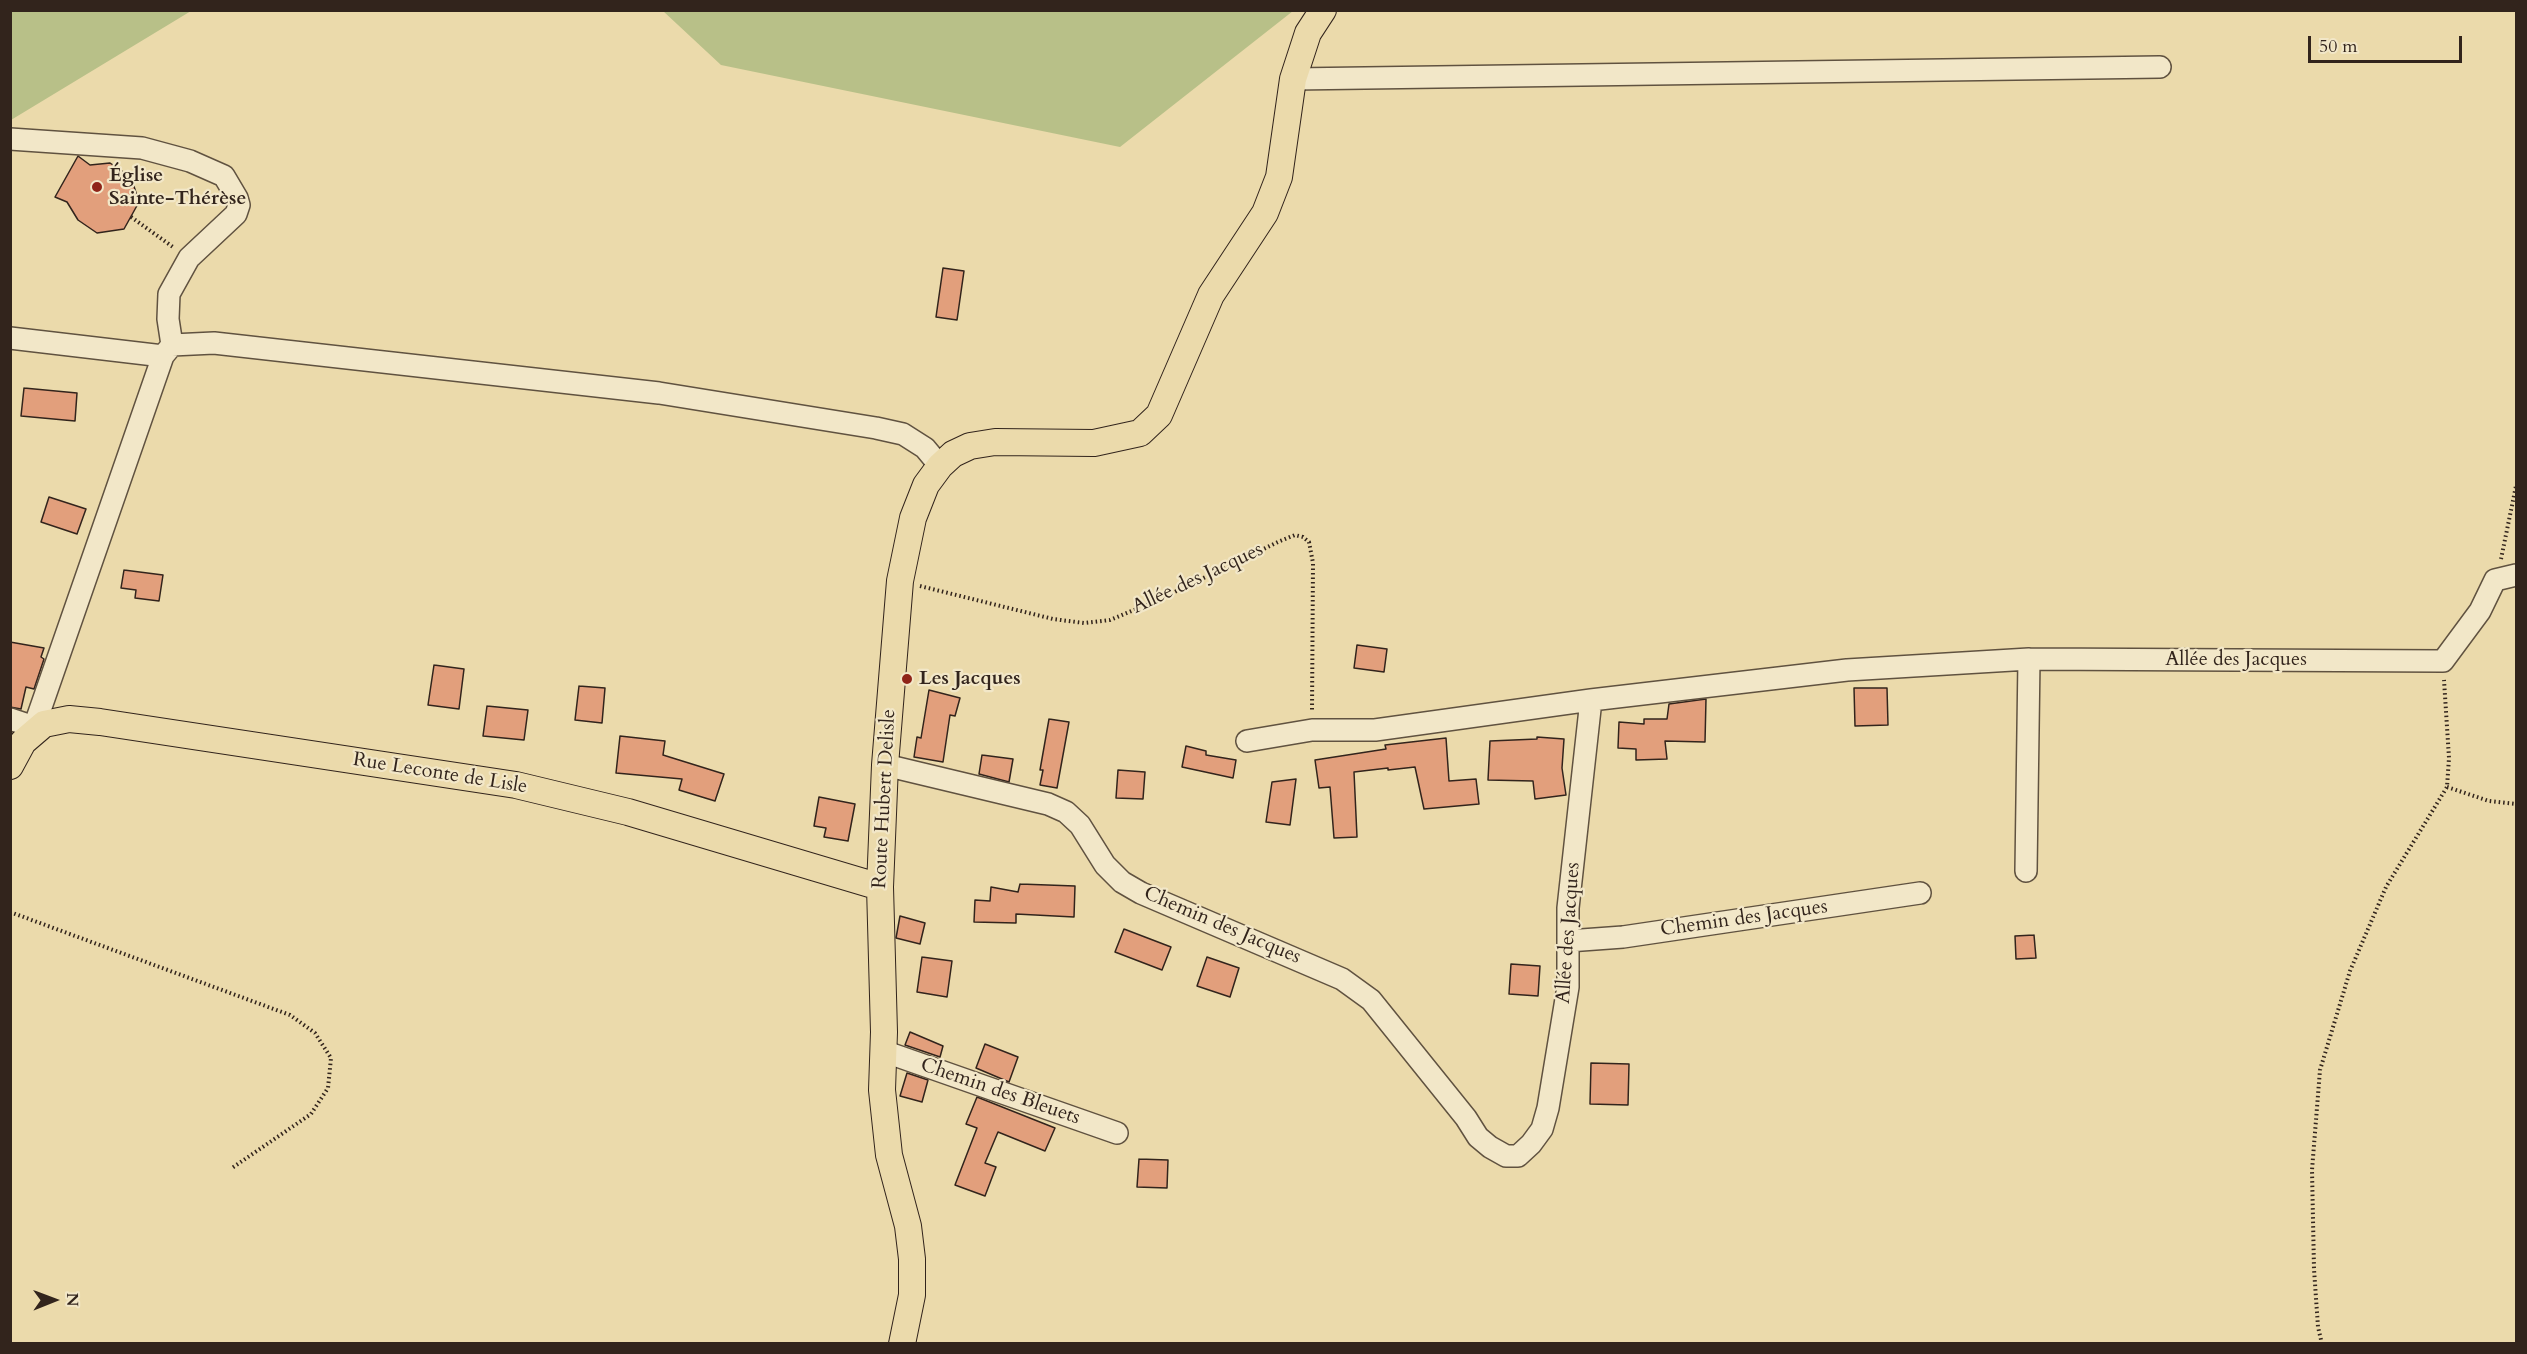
<!DOCTYPE html>
<meta charset="utf-8">
<style>
body{margin:0}
#map{position:relative;width:2527px;height:1354px;overflow:hidden;background:#ebdaab;font-family:Cardo,serif}
canvas{display:block}
.frame{position:absolute;inset:0;border:12px solid #32241c;pointer-events:none}
.north{position:absolute;left:24px;top:1270px;width:60px;height:60px;-webkit-text-stroke:4px #f2e7c8;paint-order:stroke;rotate:89deg;font-size:16px;font-weight:700;line-height:24px;text-align:center;color:#32241c}
.north::after{content:'';display:block;margin:auto;width:21px;height:27px;background:#32241c;clip-path:polygon(50% 0,100% 100%,50% 72%,0 100%)}
.scale{position:absolute;left:2308px;top:36px;width:154px;height:27px;box-sizing:border-box;border:3px solid #32241c;border-top:0;padding-left:8px;font-size:18px;line-height:21px;white-space:nowrap;color:#32241c;-webkit-text-stroke:4px #f2e7c8;paint-order:stroke}
</style>
<div id="map">
<canvas width="2527" height="1354"></canvas>
<div class="frame"></div>
<div class="north">N</div>
<div class="scale">50 m</div>
</div>
<script>
const ctx = document.querySelector('canvas').getContext('2d');
ctx.lineJoin = 'round';
function fillPath(path, color) { ctx.fillStyle = color; ctx.fill(path, 'evenodd'); }
const toPath = rows => new Path2D(rows.map(r => 'M' + r).join(''));
function trace(path, color, width, dash) { ctx.strokeStyle = color; ctx.lineWidth = width; ctx.lineCap = dash ? 'butt' : 'round'; ctx.setLineDash(dash || []); ctx.stroke(path); }
function drawText(font, color, halo, rows, align = 'center') {
  ctx.font = font + ' Cardo,serif'; ctx.lineWidth = 4.5; ctx.setLineDash([]); ctx.textBaseline = 'middle'; ctx.strokeStyle = halo; ctx.fillStyle = color; for (const [text, x, y, turn = 0] of rows) {
    ctx.save(); ctx.translate(x, y); ctx.rotate((+turn || 0) * Math.PI / 180); ctx.textAlign = isNaN(turn) ? turn : align; if (halo) ctx.strokeText(text, 0, 0); ctx.fillText(text, 0, 0); ctx.restore();
  }
}
fillPath(toPath([
 [11,10,191,10,191,11,11,120],
 [663,11,1293,11,1120,147,721,65]
]), '#b8c088');
const building = toPath([
 [78,156,90,165,110,163,131,177,139,202,124,229,97,233,78,220,67,202,55,197,78,156],
 [943,268,964,271,957,320,936,317,943,268],
 [24,388,77,393,75,421,21,416,24,388],
 [49,497,86,509,77,534,41,522,49,497],
 [124,570,163,575,159,601,135,598,136,590,121,588,124,570],
 [10,642,44,648,41,657,44,659,34,689,26,687,21,709,10,707,10,642],
 [1357,645,1387,649,1384,672,1354,668,1357,645],
 [434,665,464,669,459,709,428,705,434,665],
 [579,686,605,688,602,723,575,720,579,686],
 [1854,688,1887,688,1888,725,1855,726,1854,688],
 [929,690,960,698,955,716,950,715,943,762,914,757,917,737,921,738,929,690],
 [1706,699,1705,742,1665,741,1667,759,1636,760,1636,749,1618,748,1619,722,1644,724,1644,719,1667,719,1669,704,1706,699],
 [487,706,528,710,524,740,483,736,487,706],
 [1049,719,1069,722,1057,788,1040,785,1043,770,1040,770,1049,719],
 [620,736,665,741,663,755,724,774,715,801,679,790,682,779,616,773,620,736],
 [1537,737,1564,739,1562,768,1566,795,1535,799,1533,781,1488,780,1490,741,1537,739,1537,737],
 [1446,738,1449,781,1476,779,1479,804,1424,809,1415,767,1388,770,1388,768,1354,772,1357,837,1334,838,1330,787,1319,788,1315,760,1386,749,1385,745,1446,738],
 [1186,746,1206,751,1206,755,1236,760,1233,778,1182,767,1186,746],
 [982,755,1013,759,1009,782,979,774,982,755],
 [1118,770,1145,772,1143,799,1116,798,1118,770],
 [1296,779,1290,825,1266,822,1272,782,1296,779],
 [819,797,855,804,848,841,824,837,826,828,814,826,819,797],
 [1020,884,1075,886,1074,917,1016,914,1016,923,974,922,975,900,990,901,991,887,1018,892,1020,884],
 [900,916,925,923,920,944,896,938,900,916],
 [1124,929,1171,947,1162,970,1115,952,1124,929],
 [2034,935,2036,958,2016,959,2015,936,2034,935],
 [922,957,952,961,947,997,917,992,922,957],
 [1207,957,1239,968,1230,997,1197,986,1207,957],
 [1511,964,1540,966,1538,996,1509,994,1511,964],
 [910,1032,943,1046,940,1057,905,1045,910,1032],
 [985,1044,1018,1057,1009,1082,976,1068,985,1044],
 [1591,1063,1629,1064,1628,1105,1590,1104,1591,1063],
 [907,1073,928,1080,922,1102,900,1096,907,1073],
 [977,1097,1055,1128,1045,1151,998,1132,985,1163,996,1167,985,1196,955,1185,977,1128,966,1124,977,1097],
 [1139,1159,1168,1160,1167,1188,1137,1187,1139,1159]
]);
fillPath(building, '#e29f7c');
trace(building, '#32241c', 1.5);
const minor = toPath([
 [1293,79,2160,67],
 [10,139,142,148,190,161,224,176,237,198,239,205,236,214,189,258,169,294,168,319,172,345],
 [10,338,163,356],
 [10,719,34,727],
 [32,733,163,356,172,345,214,343,659,393,876,428,903,434,925,448,940,466],
 [1247,741,1312,730,1375,730,1591,700,1847,670,2029,659,2443,661,2480,611,2495,580,2516,575],
 [885,765,1048,804,1066,812,1080,825,1105,865,1122,882,1141,893,1342,979,1371,1000,1466,1118,1478,1137,1490,1147,1506,1156,1518,1156,1531,1144,1542,1129,1548,1108,1568,987,1568,908,1591,700],
 [2026,871,2029,659],
 [1568,941,1623,937,1920,893],
 [883,1051,1117,1133]
]);
const major = toPath([
 [10,766,23,742,44,724,69,719,100,722,516,785,628,812,880,887],
 [902,1344,912,1295,912,1259,908,1226,889,1155,882,1090,884,1032,880,887,885,765,900,581,913,518,926,485,940,466,953,454,970,446,995,442,1094,443,1140,433,1159,415,1211,295,1265,213,1279,177,1293,79,1308,33,1323,10]
]);
trace(minor, '#605240', 24);
trace(major, '#32241c', 28);
trace(toPath([
 [131,217,173,247],
 [2501,559,2516,486],
 [920,586,1053,619,1084,623,1110,620,1158,600,1280,541,1295,535,1303,537,1309,542,1313,563,1312,711],
 [2447,787,2489,801,2516,804],
 [10,912,290,1015,315,1033,331,1058,328,1088,311,1114,232,1168],
 [2322,1344,2318,1327,2314,1269,2312,1170,2320,1070,2350,971,2386,887,2447,787,2449,758,2444,680]
]), '#32241c', 4, [1.5, 3]);
trace(minor, '#f2e7c8', 21);
trace(major, '#ebdaab', 26);
for (const [x, y, r, color] of [
 [97,187,6,"#8f2418"],
 [907,679,6,"#8f2418"]
]) { const dot = new Path2D(); dot.arc(x, y, r, 0, 2 * Math.PI); ctx.fillStyle = color; ctx.fill(dot); trace(dot, '#f2e7c8', 2); }
drawText('bold 20px', '#32241c', '#f2e7c8', [
 ["Église",109,176],
 ["Sainte-Thérèse",109,199],
 ["Les Jacques",919,679]
], 'left');
drawText('20px', '#32241c', '#f2e7c8', [
 ["Allée des Jacques",1198,579,-25],
 ["Allée des Jacques",2236,660],
 ["Rue Leconte de Lisle",440,774,9],
 ["Route Hubert Delisle",885,799,-87],
 ["Chemin des Jacques",1744,919,-8],
 ["Chemin des Jacques",1222,926,23],
 ["Allée des Jacques",1569,933,-86],
 ["Chemin des Bleuets",1000,1092,19]
]);
</script>
